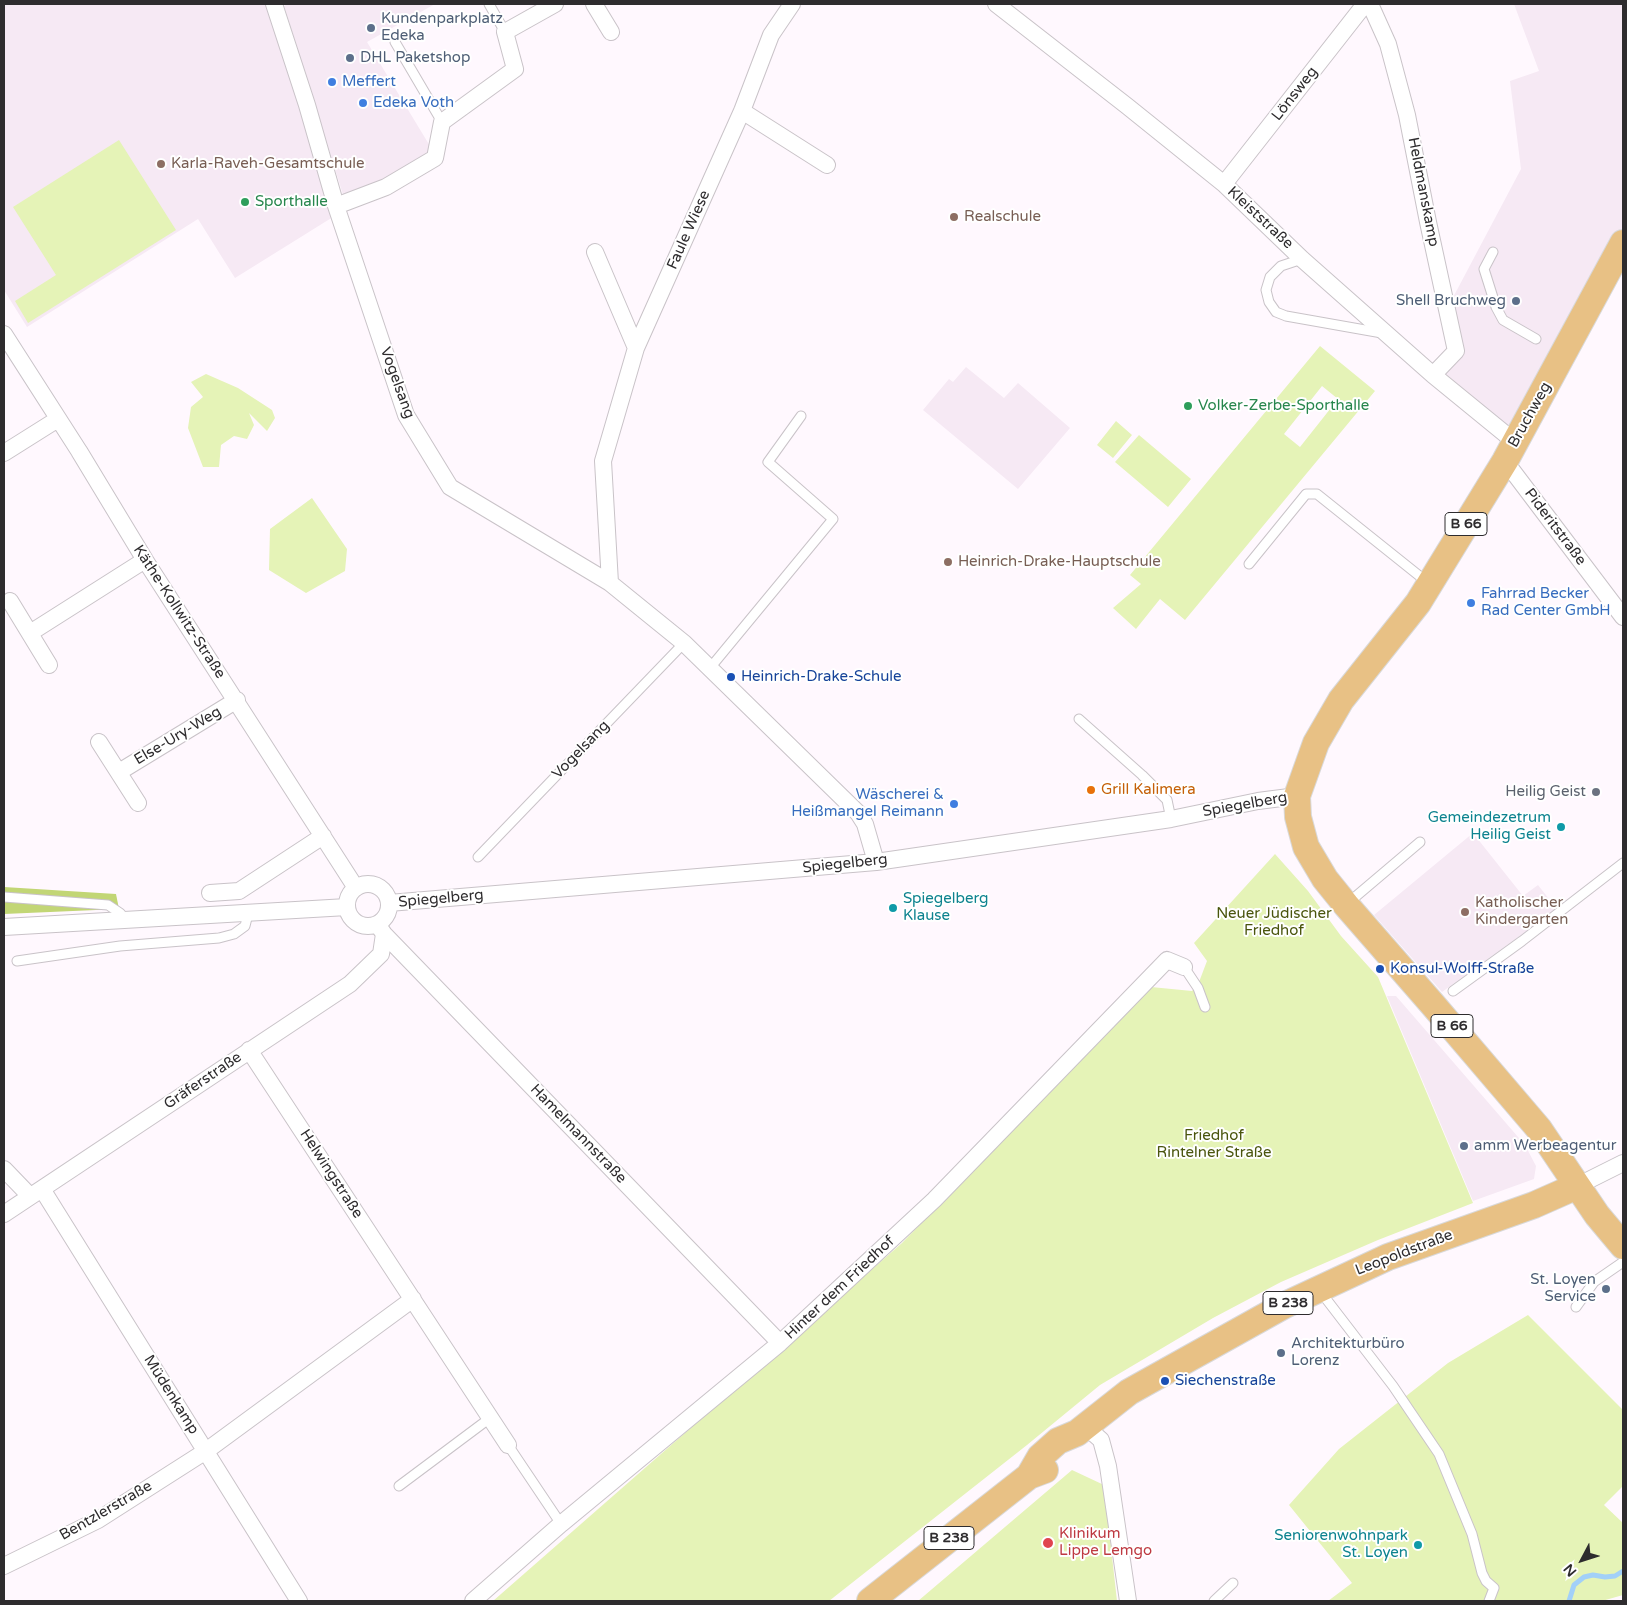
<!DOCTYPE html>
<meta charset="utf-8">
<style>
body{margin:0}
#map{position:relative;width:1627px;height:1605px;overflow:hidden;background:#fff8fe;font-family:"Varela Round",sans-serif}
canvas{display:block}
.frame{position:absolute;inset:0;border:5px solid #2e2c2e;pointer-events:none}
.north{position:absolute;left:1557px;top:1535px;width:50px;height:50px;-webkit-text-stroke:4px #fff;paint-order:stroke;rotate:230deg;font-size:14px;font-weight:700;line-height:20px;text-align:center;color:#2e2c2e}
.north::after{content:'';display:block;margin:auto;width:18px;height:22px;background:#2e2c2e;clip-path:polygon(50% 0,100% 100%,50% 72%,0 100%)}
</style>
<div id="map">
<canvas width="1627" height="1605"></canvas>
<div class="frame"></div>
<div class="north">N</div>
</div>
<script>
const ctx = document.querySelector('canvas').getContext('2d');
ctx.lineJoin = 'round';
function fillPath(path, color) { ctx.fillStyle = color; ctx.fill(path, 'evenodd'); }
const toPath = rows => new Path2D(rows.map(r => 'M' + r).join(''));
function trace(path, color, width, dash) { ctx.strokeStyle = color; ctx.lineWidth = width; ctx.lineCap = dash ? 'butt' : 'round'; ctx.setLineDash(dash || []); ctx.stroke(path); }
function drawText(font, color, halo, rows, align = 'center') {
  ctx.font = font + ' "Varela Round",sans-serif'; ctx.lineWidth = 4; ctx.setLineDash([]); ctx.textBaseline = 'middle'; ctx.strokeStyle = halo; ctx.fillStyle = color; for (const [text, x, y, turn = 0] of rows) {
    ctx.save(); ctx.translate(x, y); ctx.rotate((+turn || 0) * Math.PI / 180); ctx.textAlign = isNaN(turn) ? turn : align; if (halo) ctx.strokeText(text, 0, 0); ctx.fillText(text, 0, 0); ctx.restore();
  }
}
fillPath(toPath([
 [4,4,267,4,303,112,333,217,235,278,198,219,27,327,4,290],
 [288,4,435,4,367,42,433,151,384,184,344,198,284,6],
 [1514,4,1623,4,1623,231,1510,435,1438,375,1460,352,1449,305,1521,169,1510,81,1539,71],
 [966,367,1004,398,1018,383,1070,428,1018,489,923,410,949,379,953,382],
 [1473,833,1523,896,1538,885,1557,909,1442,992,1374,915],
 [1387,996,1396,996,1525,1145,1536,1166,1534,1179,1473,1201]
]), '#f6e9f4');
fillPath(toPath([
 [119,140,176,230,28,323,15,301,56,275,13,207],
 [1320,346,1375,391,1185,620,1160,599,1136,629,1113,608,1141,584,1130,575],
 [1322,386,1338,399,1300,447,1284,434],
 [206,374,238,388,272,410,275,418,267,431,249,413,254,425,247,439,234,436,221,445,219,467,203,467,188,428,191,407,203,397,191,382],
 [1116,421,1132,435,1113,458,1097,445],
 [1139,435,1191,479,1168,507,1115,462],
 [312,498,347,549,345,571,306,593,269,570,270,529],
 [1275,854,1308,891,1341,936,1378,977,1473,1203,1378,1240,1281,1282,1213,1318,1100,1385,1027,1445,829,1601,493,1601,902,1243,1151,987,1192,991,1199,982,1207,961,1194,943],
 [1528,1315,1623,1410,1623,1486,1604,1505,1623,1523,1623,1595,1602,1601,1328,1601,1352,1583,1289,1505,1339,1449,1448,1363],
 [1072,1470,1104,1485,1117,1601,918,1601]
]), '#e5f3b7');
fillPath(toPath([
 [4,887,116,894,119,909,4,914]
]), '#c2d675');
trace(toPath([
 [1569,1601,1574,1585,1584,1577,1593,1575,1605,1577,1615,1576,1623,1571]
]), '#a2d0f8', 5);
const service = toPath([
 [489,4,505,32],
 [395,42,442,122],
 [1493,252,1484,269,1496,307,1503,320,1536,339],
 [1302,259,1281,266,1270,277,1266,290,1269,302,1276,312,1286,316,1382,333],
 [1249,564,1306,494,1317,494,1427,582],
 [710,668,833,519,768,462,801,416],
 [1079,719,1142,775,1167,800,1171,819],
 [478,857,684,643],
 [4,897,108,905,120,913,125,919],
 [1348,903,1420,842],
 [17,961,120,946,219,938,234,934,245,926,248,914],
 [1184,967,1198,988,1205,1007],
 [1453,991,1522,941,1623,863],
 [1320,1291,1393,1386,1439,1454,1472,1534,1482,1573,1486,1581,1494,1588,1489,1601],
 [1576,1307,1594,1282,1623,1262],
 [508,1445,561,1524],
 [399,1486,490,1418],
 [1214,1601,1233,1583]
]);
const minor = toPath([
 [274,4,307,105,336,206,406,415,450,487,610,583,684,643,858,813,865,824,876,862],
 [594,4,611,32],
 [996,4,1127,106,1224,184,1302,259,1433,375,1515,442],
 [1370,4,1388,44,1407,115,1428,222,1456,351,1433,375],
 [742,111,827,165],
 [1224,184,1365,4],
 [336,206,386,187,435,158,442,122,515,69,505,32,555,4],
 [595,252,636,348],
 [4,334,79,451,145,560,356,888],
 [4,453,58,419],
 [1505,461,1623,617],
 [610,583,603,461,636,348,742,111,771,35,792,4],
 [10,601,49,665],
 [30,633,145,560],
 [99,742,138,803],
 [119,772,237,700],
 '347 905a21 21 0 1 1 42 0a21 21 0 1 1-42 0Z',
 [210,893,239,891,323,836],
 [389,903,876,862,1171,819,1258,801,1297,796],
 [377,924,384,934,780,1343],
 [4,927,347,907],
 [249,1050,508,1445],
 [4,1169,30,1196],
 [1577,1186,1623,1163],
 [42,1189,299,1601],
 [4,1214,350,984,381,954,384,934],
 [1085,1426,1101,1440,1108,1466,1128,1601],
 [4,1566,98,1520,206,1451,413,1299],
 [473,1601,561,1524,780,1343,934,1200,1167,960,1184,967]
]);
const primary = toPath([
 [1623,243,1505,461,1418,603,1341,700,1316,743,1297,796,1298,817,1306,847,1325,879,1346,905,1434,1006,1539,1129,1597,1215,1623,1246],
 [1029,1476,1040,1457,1058,1441,1077,1433,1129,1392,1285,1305,1388,1257,1534,1205,1577,1186],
 [870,1601,1029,1476,1045,1470]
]);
trace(service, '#c9c3c8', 11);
trace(minor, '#c9c3c8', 18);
trace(primary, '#d9d9d9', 28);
trace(service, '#fff', 9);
trace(minor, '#fff', 16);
trace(primary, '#e8c185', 26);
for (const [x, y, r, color] of [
 [371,28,5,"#5c6f8a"],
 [350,58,5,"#5c6f8a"],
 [332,82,5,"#3f7fe0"],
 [363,103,5,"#3f7fe0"],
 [161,164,5,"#8d6e63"],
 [245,202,5,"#2e9e5b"],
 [954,217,5,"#8d6e63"],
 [1516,301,5,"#5c6f8a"],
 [1188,406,5,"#2e9e5b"],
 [948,562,5,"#8d6e63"],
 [1471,603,5,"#3f7fe0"],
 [731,677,5,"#1a4fb4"],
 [1091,790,5,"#e8710a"],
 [1596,792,5,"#6b7280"],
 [954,804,5,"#3f7fe0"],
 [1561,827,5,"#0f9aa8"],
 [893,908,5,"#0f9aa8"],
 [1465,912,5,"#8d6e63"],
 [1380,969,5,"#1a4fb4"],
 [1464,1146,5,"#5c6f8a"],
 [1606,1289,5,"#5c6f8a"],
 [1281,1353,5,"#5c6f8a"],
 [1165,1381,5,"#1a4fb4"],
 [1048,1543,6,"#e0444e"],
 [1418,1545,5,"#0f9aa8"]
]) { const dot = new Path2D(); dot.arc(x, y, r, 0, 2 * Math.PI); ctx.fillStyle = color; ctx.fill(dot); trace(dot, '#fff', 2); }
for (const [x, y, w] of [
 [1466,524,42],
 [1452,1026,42],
 [1288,1303,50],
 [949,1538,50]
]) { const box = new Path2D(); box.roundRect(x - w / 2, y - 11.5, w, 23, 4); ctx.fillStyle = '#fff'; ctx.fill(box); trace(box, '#2e2c2e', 1); }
drawText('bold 14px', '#2e2c2e', null, [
 ["B 66",1466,524],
 ["B 66",1452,1026],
 ["B 238",1288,1303],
 ["B 238",949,1538]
]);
drawText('15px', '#4e5e75', '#fff', [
 ["Kundenparkplatz",381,19],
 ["Edeka",381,36],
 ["DHL Paketshop",360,58],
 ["Shell Bruchweg",1506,301,"right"],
 ["amm Werbeagentur",1474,1146],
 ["St. Loyen",1596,1280,"right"],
 ["Service",1596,1297,"right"],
 ["Architekturbüro",1291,1344],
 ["Lorenz",1291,1361]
], 'left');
drawText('15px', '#366cbe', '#fff', [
 ["Meffert",342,82],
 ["Edeka Voth",373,103],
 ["Fahrrad Becker",1481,594],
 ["Rad Center GmbH",1481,611],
 ["Wäscherei &",944,795,"right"],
 ["Heißmangel Reimann",944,812,"right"]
], 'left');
drawText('15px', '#2e2c2e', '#fff', [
 ["Lönsweg",1295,94,-52],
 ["Heldmanskamp",1423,192,79],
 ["Kleiststraße",1260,218,43],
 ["Faule Wiese",689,230,-66],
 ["Vogelsang",397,383,70],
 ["Bruchweg",1530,415,-61],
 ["Pideritstraße",1555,527,53],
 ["Käthe-Kollwitz-Straße",179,612,57],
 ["Else-Ury-Weg",178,736,-31],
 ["Vogelsang",581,750,-46],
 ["Spiegelberg",1245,805,-10],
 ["Spiegelberg",845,864,-6],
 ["Spiegelberg",441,899,-5],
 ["Gräferstraße",203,1081,-34],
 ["Hamelmannstraße",578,1134,46],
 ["Helwingstraße",331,1174,57],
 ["Leopoldstraße",1404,1253,-21],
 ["Hinter dem Friedhof",840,1288,-43],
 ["Müdenkamp",171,1395,58],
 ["Bentzlerstraße",106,1511,-30]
]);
drawText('15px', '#785e54', '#fff', [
 ["Karla-Raveh-Gesamtschule",171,164],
 ["Realschule",964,217],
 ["Heinrich-Drake-Hauptschule",958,562],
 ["Katholischer",1475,903],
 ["Kindergarten",1475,920]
], 'left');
drawText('15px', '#27864d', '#fff', [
 ["Sporthalle",255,202],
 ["Volker-Zerbe-Sporthalle",1198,406]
], 'left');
drawText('15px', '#164399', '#fff', [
 ["Heinrich-Drake-Schule",741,677],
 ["Konsul-Wolff-Straße",1390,969],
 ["Siechenstraße",1175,1381]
], 'left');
drawText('15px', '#c56008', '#fff', [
 ["Grill Kalimera",1101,790]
], 'left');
drawText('15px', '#5b616d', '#fff', [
 ["Heilig Geist",1586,792]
], 'right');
drawText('15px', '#0d838f', '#fff', [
 ["Gemeindezetrum",1551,818],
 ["Heilig Geist",1551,835],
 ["Spiegelberg",903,899,"left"],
 ["Klause",903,916,"left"],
 ["Seniorenwohnpark",1408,1536],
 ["St. Loyen",1408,1553]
], 'right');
drawText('15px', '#4a550d', '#fff', [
 ["Neuer Jüdischer",1274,914],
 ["Friedhof",1274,931],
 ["Friedhof",1214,1136],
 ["Rintelner Straße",1214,1153]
]);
drawText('15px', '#be3a42', '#fff', [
 ["Klinikum",1059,1534],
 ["Lippe Lemgo",1059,1551]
], 'left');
</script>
